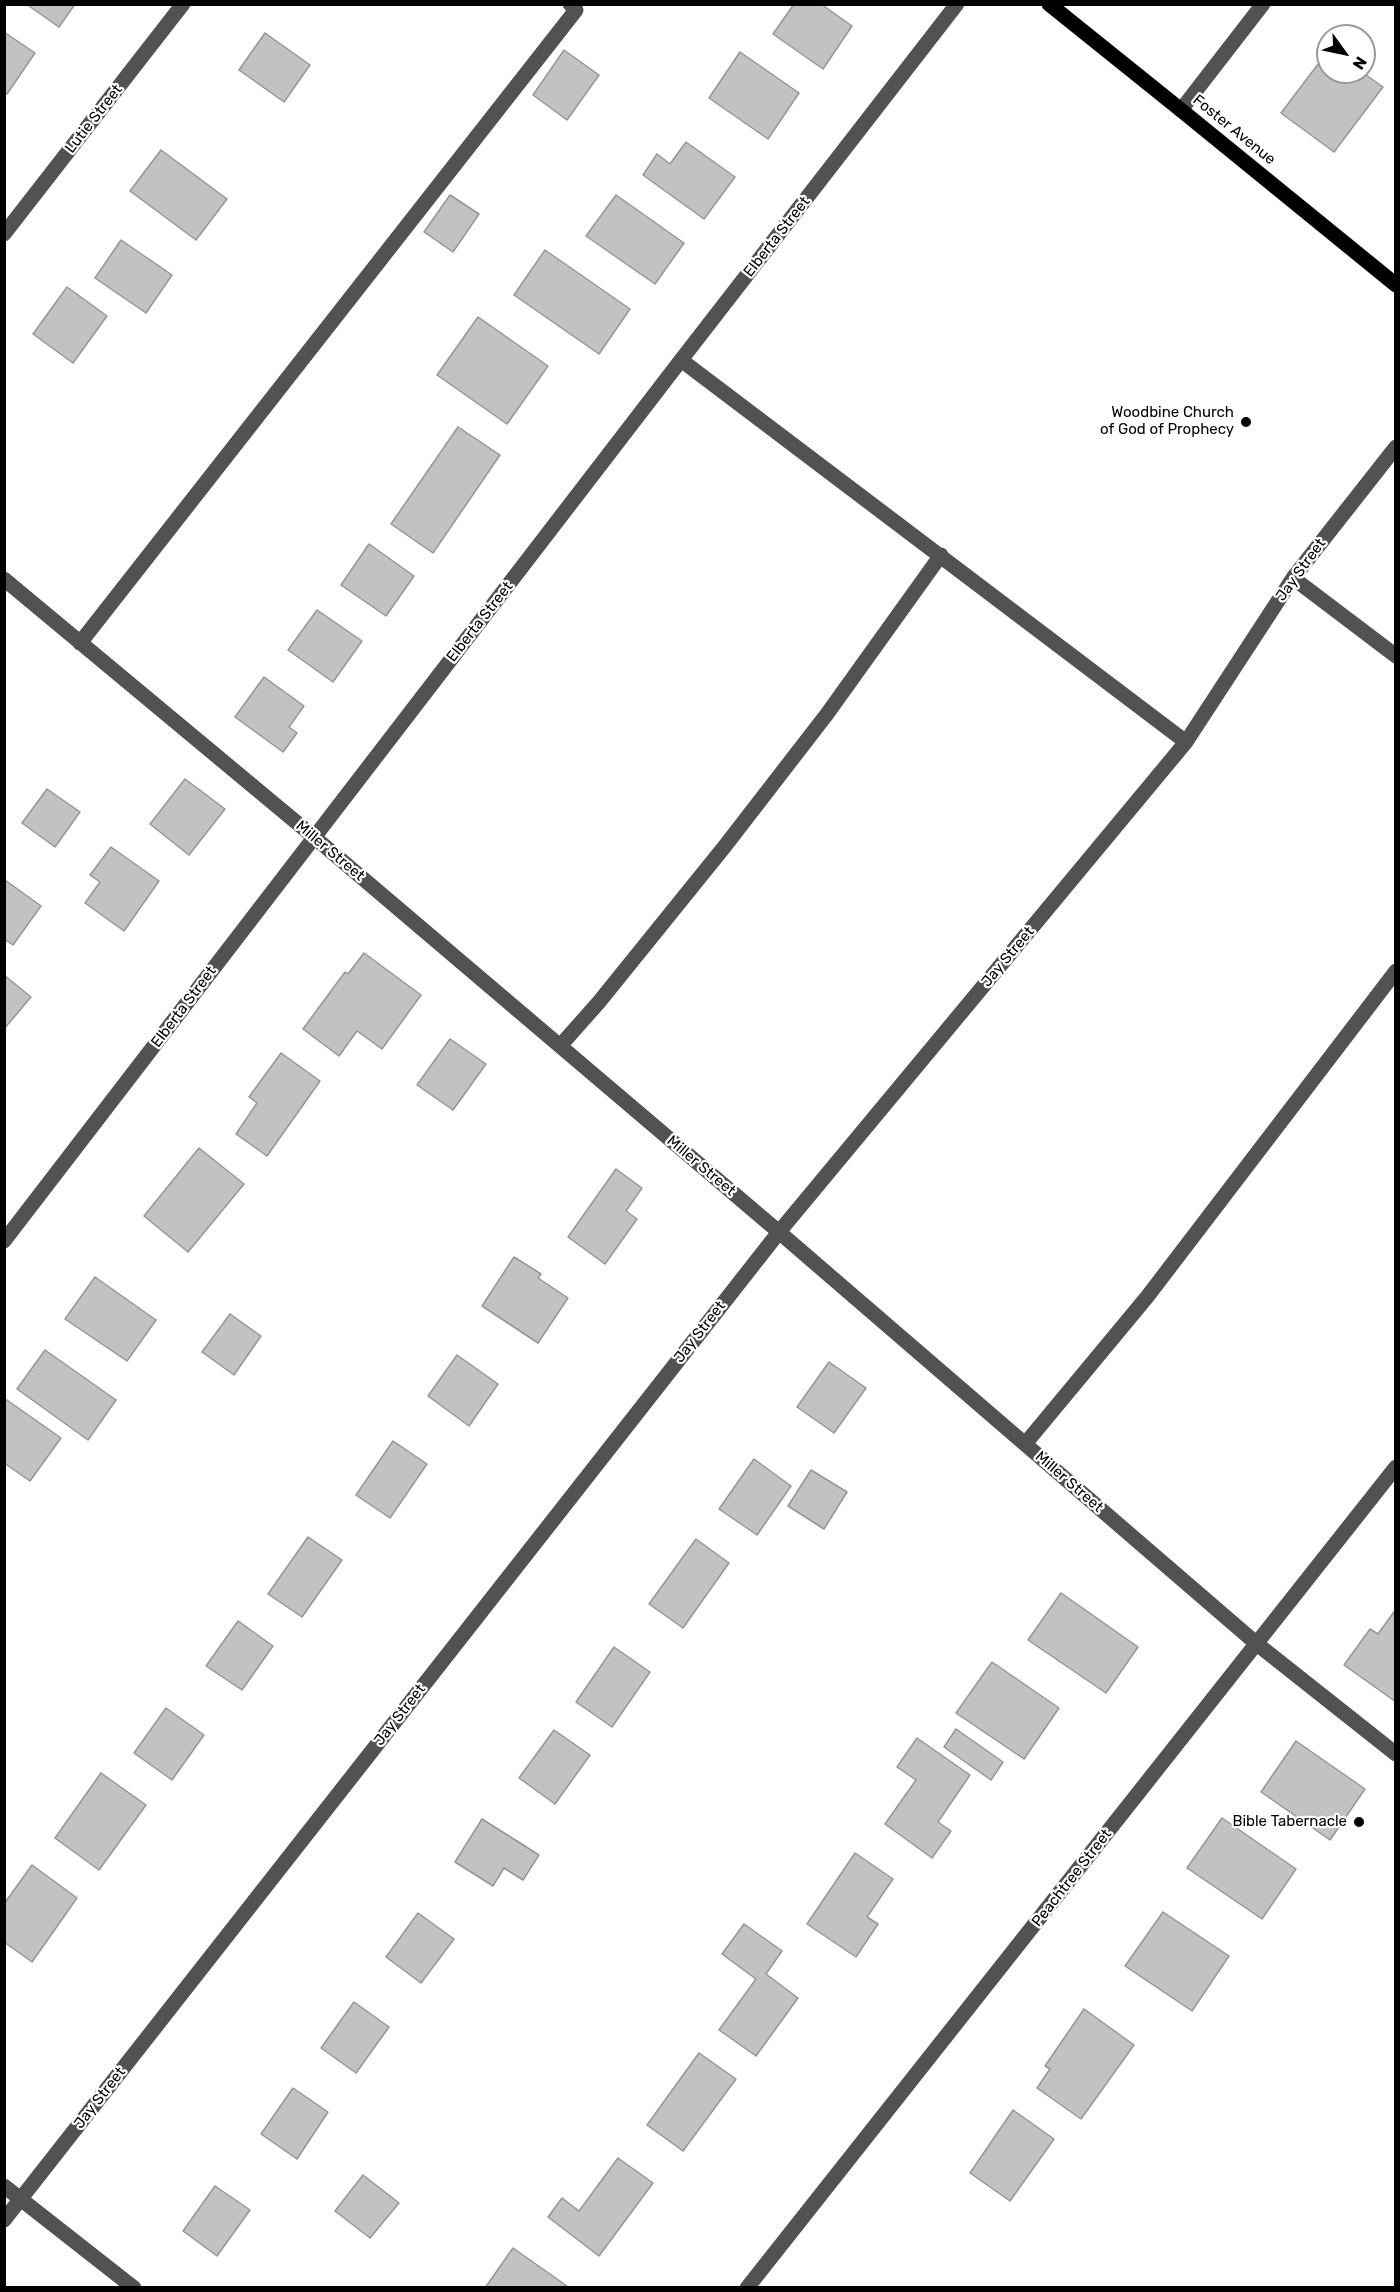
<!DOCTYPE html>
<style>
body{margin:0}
#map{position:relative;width:1400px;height:2292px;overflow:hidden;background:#fff;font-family:Rubik,sans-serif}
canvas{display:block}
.frame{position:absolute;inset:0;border:6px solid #000;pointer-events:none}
.north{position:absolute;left:1316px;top:24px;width:60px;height:60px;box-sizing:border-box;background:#fff;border:2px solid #999;border-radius:50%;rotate:123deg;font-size:16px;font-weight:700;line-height:24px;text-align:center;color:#000}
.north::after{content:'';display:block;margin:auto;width:21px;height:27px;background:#000;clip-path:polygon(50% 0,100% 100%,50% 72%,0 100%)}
</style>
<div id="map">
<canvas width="1400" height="2292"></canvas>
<div class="frame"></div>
<div class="north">N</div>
</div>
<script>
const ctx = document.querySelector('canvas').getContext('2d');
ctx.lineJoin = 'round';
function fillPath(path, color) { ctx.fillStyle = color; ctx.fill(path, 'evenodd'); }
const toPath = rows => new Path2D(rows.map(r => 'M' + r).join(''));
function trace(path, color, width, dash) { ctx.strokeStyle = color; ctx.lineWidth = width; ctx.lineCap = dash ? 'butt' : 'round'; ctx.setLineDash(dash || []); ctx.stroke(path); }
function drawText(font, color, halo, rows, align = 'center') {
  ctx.font = font + ' Rubik,sans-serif'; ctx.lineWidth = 4.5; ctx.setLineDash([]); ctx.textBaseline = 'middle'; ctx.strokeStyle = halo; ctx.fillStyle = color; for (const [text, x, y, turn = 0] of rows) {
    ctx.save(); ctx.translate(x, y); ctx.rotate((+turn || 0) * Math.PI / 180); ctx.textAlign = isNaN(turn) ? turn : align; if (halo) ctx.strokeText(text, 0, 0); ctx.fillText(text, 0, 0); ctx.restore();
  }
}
const building = toPath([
 [26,4,75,4,59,27,26,4],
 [794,4,821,4,852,26,823,69,773,34,794,4],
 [4,32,35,53,7,94,4,92,4,32],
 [265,33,310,65,284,102,239,70,265,33],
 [564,50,599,75,567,120,533,95,564,50],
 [1328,51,1328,72,1362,72,1383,87,1334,152,1281,113,1328,51],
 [740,52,799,93,768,139,709,98,740,52],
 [686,142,735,177,704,219,643,175,657,154,670,164,686,142],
 [161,150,227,199,196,240,130,191,161,150],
 [450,195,479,214,453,252,424,232,450,195],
 [616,195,684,243,655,284,586,236,616,195],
 [121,240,172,275,146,313,95,278,121,240],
 [545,250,630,309,599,354,514,295,545,250],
 [67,287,107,316,73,363,33,334,67,287],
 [478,317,548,366,507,424,437,375,478,317],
 [458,427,500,455,433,553,391,524,458,427],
 [369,544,414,576,386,616,341,585,369,544],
 [317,610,362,641,333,682,288,650,317,610],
 [264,677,304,706,289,727,297,733,283,752,235,717,264,677],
 [185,779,225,809,189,855,150,824,185,779],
 [47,789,80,812,55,847,22,823,47,789],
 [111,847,159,881,124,931,85,903,100,882,90,875,111,847],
 [5,880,41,906,13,945,4,939,5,880],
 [364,953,421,995,382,1049,357,1031,339,1056,303,1029,345,972,348,974,364,953],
 [4,975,31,997,4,1029,4,975],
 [450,1039,486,1064,453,1110,417,1085,450,1039],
 [281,1053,320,1081,267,1156,236,1134,257,1103,249,1097,281,1053],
 [199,1148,244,1184,188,1252,144,1216,199,1148],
 [616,1169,642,1188,626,1211,637,1219,605,1264,568,1237,616,1169],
 [514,1257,541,1274,538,1278,568,1298,538,1343,482,1306,514,1257],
 [95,1277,156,1320,127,1361,65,1319,95,1277],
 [230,1314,261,1336,234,1375,202,1352,230,1314],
 [45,1350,116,1400,88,1440,17,1389,45,1350],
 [457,1355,498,1384,469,1426,428,1396,457,1355],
 [829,1362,866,1388,834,1433,797,1407,829,1362],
 [4,1398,61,1438,30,1481,4,1463,4,1398],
 [393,1441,427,1464,390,1518,356,1495,393,1441],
 [754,1459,791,1486,757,1535,719,1509,754,1459],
 [811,1470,847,1492,824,1529,788,1506,811,1470],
 [308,1537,342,1560,302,1617,268,1594,308,1537],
 [696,1539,729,1563,683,1628,649,1604,696,1539],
 [1061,1593,1138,1647,1106,1693,1028,1640,1061,1593],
 [1396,1609,1396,1702,1344,1665,1370,1629,1378,1634,1396,1609],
 [238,1621,273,1646,242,1690,206,1666,238,1621],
 [614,1647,650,1672,612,1727,576,1702,614,1647],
 [992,1662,1059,1708,1024,1759,956,1713,992,1662],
 [166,1708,204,1735,172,1780,134,1753,166,1708],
 [956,1729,1003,1762,991,1780,944,1747,956,1729],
 [554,1730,590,1755,555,1804,519,1778,554,1730],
 [917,1738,970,1775,938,1822,951,1831,932,1858,885,1824,916,1780,897,1767,917,1738],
 [1296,1741,1365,1789,1330,1840,1261,1792,1296,1741],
 [101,1773,146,1805,99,1870,55,1838,101,1773],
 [1222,1818,1296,1869,1262,1919,1187,1868,1222,1818],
 [482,1819,539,1855,523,1880,504,1868,493,1886,455,1862,482,1819],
 [855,1853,893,1879,867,1917,878,1924,856,1957,807,1924,855,1853],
 [32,1865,77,1898,32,1962,4,1942,4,1904,32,1865],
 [1163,1912,1229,1956,1192,2011,1125,1966,1163,1912],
 [418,1913,454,1939,421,1983,386,1957,418,1913],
 [744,1924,782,1951,766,1974,798,1998,756,2056,719,2030,756,1979,722,1954,744,1924],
 [354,2002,389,2027,356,2073,321,2048,354,2002],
 [1084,2009,1134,2045,1081,2119,1037,2088,1050,2069,1045,2066,1084,2009],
 [699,2053,736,2079,683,2151,647,2125,699,2053],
 [293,2088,328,2112,297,2159,261,2134,293,2088],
 [1013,2110,1054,2139,1010,2201,970,2173,1013,2110],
 [618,2158,653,2183,599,2256,548,2217,562,2198,579,2211,618,2158],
 [363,2175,399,2203,370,2238,335,2211,363,2175],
 [215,2186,250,2210,217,2256,183,2231,215,2186],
 [513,2248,567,2286,567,2288,485,2288,513,2248]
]);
fillPath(building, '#c2c2c2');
trace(building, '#969696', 1.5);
const major = toPath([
 [1049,4,1181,110,1396,285]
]);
trace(major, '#dbdbdb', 16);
trace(toPath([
 [1181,110,1263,4],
 [4,234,183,4],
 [681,360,1186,742],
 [1293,578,1396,656],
 [4,579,314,837,779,1232,1257,1644,1396,1754],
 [80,643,576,10,570,4],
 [560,1046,599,1002,725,846,827,714,941,555],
 [4,1241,681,360,957,4],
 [1025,1444,1147,1297,1396,971],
 [4,2186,134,2288],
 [4,2220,779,1232,1186,742,1293,578,1396,447],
 [747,2288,1396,1467]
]), '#525252', 15);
trace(major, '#000', 15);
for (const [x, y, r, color] of [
 [1246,422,6,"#000"],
 [1359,1822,6,"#000"]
]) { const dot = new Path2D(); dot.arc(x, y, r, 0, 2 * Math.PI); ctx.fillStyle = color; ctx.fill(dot); trace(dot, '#fff', 2); }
drawText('15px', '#000', '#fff', [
 ["Lutie Street",94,119,-52],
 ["Foster Avenue",1234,130,39],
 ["Elberta Street",777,237,-52],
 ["Jay Street",1301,570,-54],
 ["Elberta Street",480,622,-52],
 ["Miller Street",330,851,40],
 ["Jay Street",1008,957,-50],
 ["Elberta Street",184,1007,-53],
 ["Miller Street",701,1166,40],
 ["Jay Street",700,1332,-52],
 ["Miller Street",1069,1482,41],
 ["Jay Street",400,1715,-52],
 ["Peachtree Street",1072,1878,-52],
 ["Jay Street",100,2098,-52]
]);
drawText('15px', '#000', '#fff', [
 ["Woodbine Church",1234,413],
 ["of God of Prophecy",1234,430],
 ["Bible Tabernacle",1347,1822]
], 'right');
</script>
